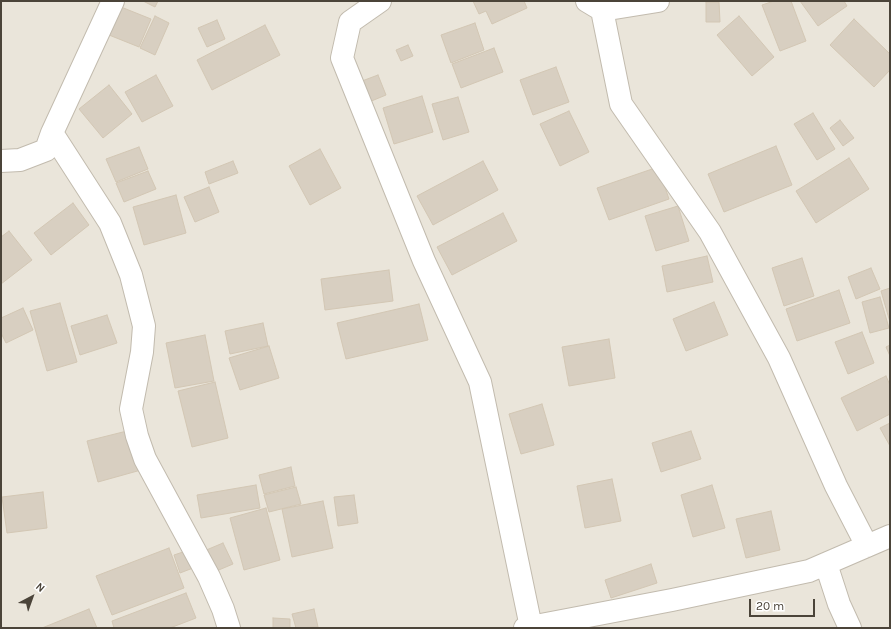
<!DOCTYPE html>
<style>
body{margin:0}
#map{position:relative;width:891px;height:629px;overflow:hidden;background:#f6f3ec;font-family:Karla,sans-serif}
canvas{display:block}
.frame{position:absolute;inset:0;border:2px solid #4b4439;pointer-events:none}
.north{position:absolute;left:12px;top:577px;width:40px;height:40px;-webkit-text-stroke:3px #fff;paint-order:stroke;rotate:41deg;font-size:11px;font-weight:700;line-height:16px;text-align:center;color:#4b4439}
.north::after{content:'';display:block;margin:auto;width:14px;height:18px;background:#4b4439;clip-path:polygon(50% 0,100% 100%,50% 72%,0 100%)}
.scale{position:absolute;left:749px;top:599px;width:66px;height:18px;box-sizing:border-box;border:2px solid #4b4439;border-top:0;padding-left:5px;font-size:12px;line-height:14px;white-space:nowrap;color:#4b4439;-webkit-text-stroke:3px #fff;paint-order:stroke}
</style>
<div id="map">
<canvas width="891" height="629"></canvas>
<div class="frame"></div>
<div class="north">N</div>
<div class="scale">20 m</div>
</div>
<script>
const ctx = document.querySelector('canvas').getContext('2d');
ctx.lineJoin = 'round';
function fillPath(path, color) { ctx.fillStyle = color; ctx.fill(path, 'evenodd'); }
const toPath = rows => new Path2D(rows.map(r => 'M' + r).join(''));
function trace(path, color, width, dash) { ctx.strokeStyle = color; ctx.lineWidth = width; ctx.lineCap = dash ? 'butt' : 'round'; ctx.setLineDash(dash || []); ctx.stroke(path); }
fillPath(toPath([
 [1,1,890,1,890,628,1,628]
]), '#eae5da');
const building = toPath([
 [143,1,158,1,155,7,143,1],
 [473,1,524,1,527,8,492,24,486,11,479,14,473,1],
 [774,1,791,1,806,41,780,51,762,5,774,1],
 [800,1,844,1,847,6,818,26,800,1],
 [706,2,719,2,720,22,706,22,706,2],
 [121,7,151,19,139,47,109,35,121,7],
 [155,16,169,23,155,55,140,48,155,16],
 [739,16,774,57,752,76,717,35,739,16],
 [854,19,890,54,890,70,874,87,830,45,854,19],
 [217,20,225,39,207,47,198,28,217,20],
 [475,23,484,50,451,63,441,35,475,23],
 [265,25,280,55,212,90,197,60,265,25],
 [408,45,413,56,401,61,396,50,408,45],
 [494,48,503,72,461,88,452,64,494,48],
 [556,67,569,102,533,115,520,80,556,67],
 [156,75,173,106,142,122,125,92,156,75],
 [378,75,386,95,369,102,362,81,378,75],
 [109,85,132,114,103,138,79,109,109,85],
 [422,96,433,132,394,144,383,108,422,96],
 [458,97,469,132,443,140,432,104,458,97],
 [569,111,589,152,560,166,540,124,569,111],
 [813,113,835,149,817,160,794,124,813,113],
 [840,120,854,138,843,146,830,128,840,120],
 [776,146,792,185,724,212,708,174,776,146],
 [139,147,148,169,116,182,106,159,139,147],
 [320,149,341,188,310,205,289,166,320,149],
 [849,158,869,189,816,223,796,191,849,158],
 [233,161,238,173,209,184,205,172,233,161],
 [483,161,498,190,433,225,417,196,483,161],
 [658,167,669,199,609,220,597,188,658,167],
 [148,171,156,189,124,202,116,183,148,171],
 [209,187,219,212,195,222,184,197,209,187],
 [176,195,186,233,144,245,133,207,176,195],
 [73,203,89,225,51,255,34,233,73,203],
 [678,206,689,241,656,251,645,216,678,206],
 [503,213,517,241,452,275,437,247,503,213],
 [9,231,32,260,1,284,1,237,9,231],
 [707,256,713,282,667,292,662,266,707,256],
 [802,258,814,296,784,306,772,268,802,258],
 [871,268,880,289,856,299,848,277,871,268],
 [389,270,393,301,325,310,321,279,389,270],
 [890,288,890,322,881,291,890,288],
 [839,290,850,323,797,341,786,309,839,290],
 [880,297,889,328,870,333,862,302,880,297],
 [714,302,728,335,686,351,673,319,714,302],
 [60,303,77,362,47,371,30,311,60,303],
 [419,304,428,340,346,359,337,323,419,304],
 [23,308,33,330,6,343,1,333,1,318,23,308],
 [107,315,117,343,80,355,71,326,107,315],
 [263,323,268,346,230,354,225,331,263,323],
 [862,332,874,363,848,374,835,342,862,332],
 [205,335,214,381,175,388,166,343,205,335],
 [609,339,615,378,569,386,562,347,609,339],
 [890,345,890,356,886,347,890,345],
 [269,346,279,378,240,390,229,358,269,346],
 [886,376,890,385,890,414,857,431,841,398,886,376],
 [215,382,228,438,192,447,178,391,215,382],
 [542,404,554,445,521,454,509,414,542,404],
 [890,423,890,446,880,428,890,423],
 [131,430,141,470,98,482,87,441,131,430],
 [691,431,701,459,661,472,652,443,691,431],
 [291,467,295,486,264,494,259,475,291,467],
 [612,479,621,521,585,528,577,486,612,479],
 [256,485,260,508,201,518,197,495,256,485],
 [712,485,725,528,693,537,681,495,712,485],
 [296,487,301,504,269,512,264,495,296,487],
 [43,492,47,528,7,533,2,497,43,492],
 [354,495,358,523,338,526,334,497,354,495],
 [323,501,333,548,292,557,282,509,323,501],
 [266,508,280,560,244,570,230,518,266,508],
 [771,511,780,550,746,558,736,519,771,511],
 [223,543,233,564,214,572,204,551,223,543],
 [169,548,184,588,112,615,96,576,169,548],
 [186,551,193,568,180,573,174,555,186,551],
 [651,564,657,583,611,598,605,580,651,564],
 [186,593,196,618,170,628,114,628,112,621,186,593],
 [89,609,97,628,42,628,89,609],
 [314,609,318,627,296,628,292,614,314,609],
 [273,618,290,619,290,628,273,628,273,618]
]);
fillPath(building, '#d8cfc1');
trace(building, '#d3c7b4', 1);
const minor = toPath([
 [113,1,52,133,110,223,131,275,144,326,142,352,131,409,137,436,145,459,209,577,223,609,229,628],
 [380,1,350,22,342,58,424,261,480,382,531,627],
 [587,1,602,10,658,1],
 [602,10,621,104,710,232,779,358,836,486,867,546],
 [1,161,20,160,46,150,52,133],
 [826,564,839,604,850,628],
 [525,628,672,600,809,571,890,536]
]);
trace(minor, '#c2bbae', 24);
trace(minor, '#fff', 22);
</script>
